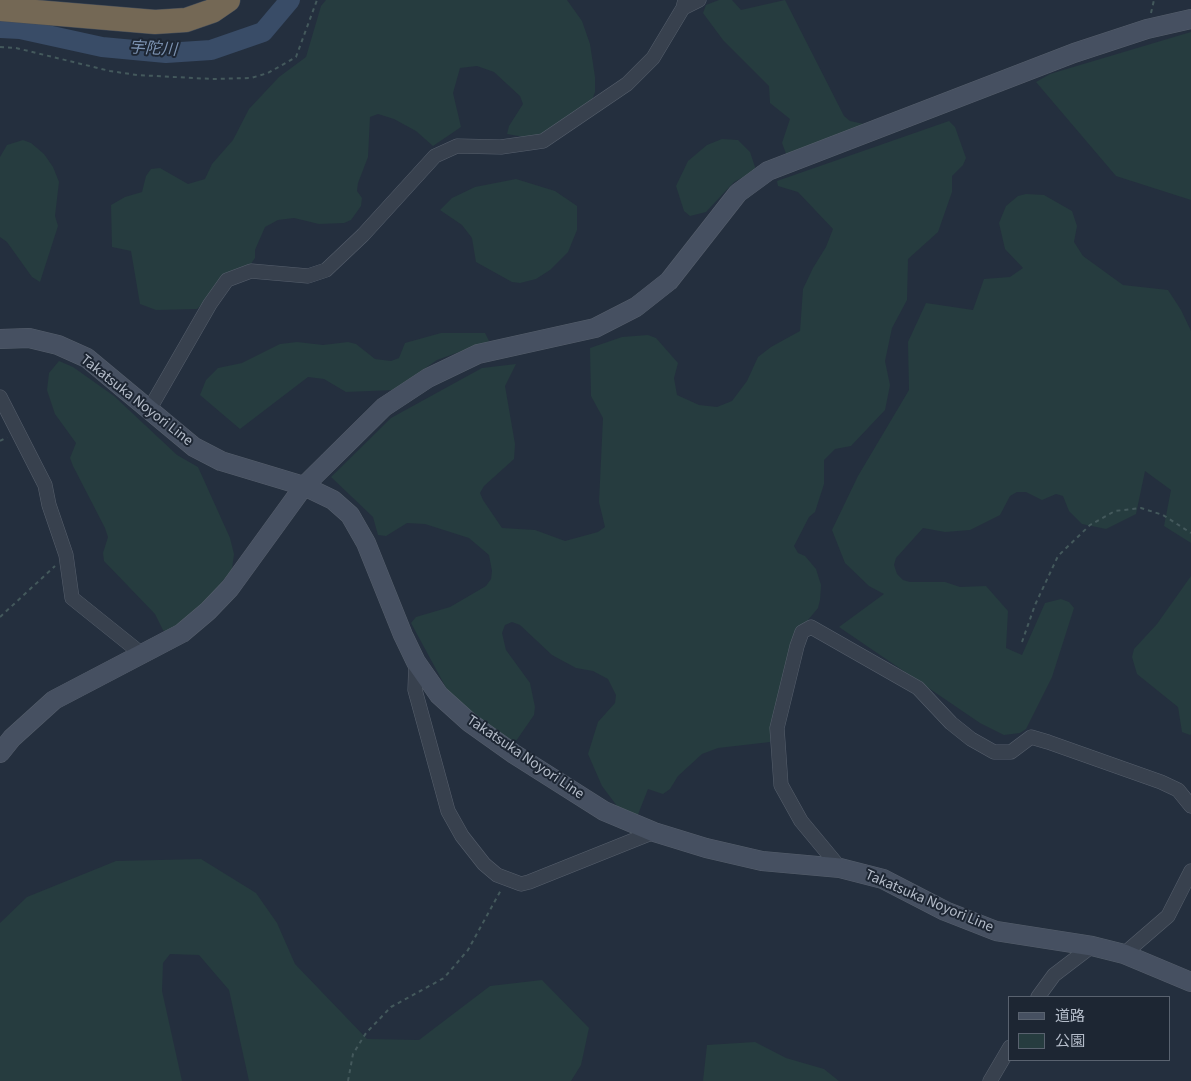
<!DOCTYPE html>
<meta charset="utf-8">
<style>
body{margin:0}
#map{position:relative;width:1191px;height:1081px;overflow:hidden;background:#242f3e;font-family:"Source Sans 3","Noto Sans JP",sans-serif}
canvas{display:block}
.legend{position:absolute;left:1008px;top:996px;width:162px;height:65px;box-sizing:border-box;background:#1d2633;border:1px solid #59626f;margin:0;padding:6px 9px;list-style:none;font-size:15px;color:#b4bcc9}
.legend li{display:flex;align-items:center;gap:10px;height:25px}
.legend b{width:25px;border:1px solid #59626f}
</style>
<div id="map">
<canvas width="1191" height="1081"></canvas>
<ul class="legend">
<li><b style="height:6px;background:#465061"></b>道路</li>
<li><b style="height:14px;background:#263c3f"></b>公園</li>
</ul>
</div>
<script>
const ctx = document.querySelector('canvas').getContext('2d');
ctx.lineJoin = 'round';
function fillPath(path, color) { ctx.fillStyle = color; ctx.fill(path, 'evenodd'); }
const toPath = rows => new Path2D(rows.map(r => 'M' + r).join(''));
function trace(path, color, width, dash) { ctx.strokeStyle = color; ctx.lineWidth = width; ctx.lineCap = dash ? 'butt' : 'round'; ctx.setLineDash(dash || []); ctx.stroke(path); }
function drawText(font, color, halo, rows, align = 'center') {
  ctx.font = font + ' "Source Sans 3","Noto Sans JP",sans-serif'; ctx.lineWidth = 4; ctx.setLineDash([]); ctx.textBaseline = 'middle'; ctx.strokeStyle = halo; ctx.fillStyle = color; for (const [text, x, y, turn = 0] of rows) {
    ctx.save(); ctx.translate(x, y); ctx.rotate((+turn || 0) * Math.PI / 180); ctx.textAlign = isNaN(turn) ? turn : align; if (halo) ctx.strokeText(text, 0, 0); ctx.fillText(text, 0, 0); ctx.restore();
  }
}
fillPath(toPath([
 [326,0,567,0,582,21,590,44,595,77,595,92,587,114,559,132,524,137,507,134,509,126,523,104,520,96,494,72,477,66,460,68,453,93,461,127,433,146,416,131,394,119,378,114,370,117,368,157,358,183,357,191,362,198,361,206,351,220,344,223,319,224,294,218,278,220,265,227,255,250,255,258,250,265,232,275,197,309,156,310,140,304,131,251,112,247,111,205,125,197,142,192,146,176,151,169,160,168,188,184,205,179,212,164,233,140,249,109,279,77,306,57,321,6],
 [719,0,732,0,741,10,785,0,844,116,850,121,864,124,788,159,782,143,790,119,770,103,769,86,723,40,703,13,706,5],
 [1191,32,1191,200,1116,176,1036,82,1050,74],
 [949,121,955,127,966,158,963,165,952,176,952,192,938,232,908,259,907,300,892,328,885,361,890,385,885,410,851,446,835,449,824,460,824,484,815,512,809,517,794,546,798,553,805,556,816,569,821,585,820,600,818,608,803,626,787,665,770,742,718,748,702,754,678,776,670,789,663,794,648,789,637,817,617,806,602,786,588,754,598,722,615,703,616,695,608,679,593,671,576,668,552,655,520,625,512,622,505,625,502,633,506,650,530,683,535,707,534,715,516,741,507,740,450,695,411,623,416,617,450,607,486,586,491,579,492,571,489,555,469,538,425,524,407,523,386,536,378,535,373,517,331,477,391,418,482,368,516,364,505,386,515,444,514,459,484,486,480,493,483,500,502,528,535,530,565,541,598,532,605,527,599,502,603,418,591,396,590,348,622,337,648,335,656,338,678,363,674,378,677,395,699,405,717,407,732,401,747,381,758,357,771,347,800,331,803,289,813,268,826,247,833,229,798,192,778,186,777,181],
 [722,139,738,140,750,152,756,170,734,182,706,212,690,216,684,211,676,186,688,161,707,145],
 [23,140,31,143,44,154,53,167,59,182,55,216,58,226,40,282,32,277,7,242,0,237,0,157,7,145],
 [516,179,555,191,577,206,577,230,568,252,550,270,536,279,520,283,512,282,476,262,472,238,462,225,440,210,452,198,475,187],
 [1026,194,1044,195,1072,211,1077,226,1074,242,1083,256,1123,285,1168,290,1181,310,1191,331,1191,543,1164,526,1171,490,1145,471,1136,514,1106,529,1082,524,1069,511,1063,496,1056,494,1042,500,1026,492,1017,492,1010,496,1000,515,970,530,945,532,923,528,896,558,894,565,897,574,903,580,910,582,945,582,960,587,986,586,1008,611,1006,648,1022,655,1045,603,1061,599,1069,602,1074,608,1052,677,1026,729,1020,733,1004,735,980,723,839,627,884,594,869,586,845,563,832,530,858,476,909,390,908,342,926,303,973,310,984,279,1010,277,1023,268,1005,249,999,223,1006,206,1018,196],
 [441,333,485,333,489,341,437,360,394,390,346,392,324,379,308,377,240,429,200,395,206,380,218,368,242,363,280,344,297,342,323,345,348,342,356,344,375,359,391,361,399,358,405,343],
 [59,361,73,367,114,396,177,455,198,467,230,538,234,554,232,569,203,607,170,635,163,630,155,614,104,561,103,553,108,537,105,528,73,466,70,458,76,443,55,414,47,390,49,373],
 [1191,576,1191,734,1190,735,1182,732,1178,707,1137,674,1132,657,1134,649,1157,624],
 [201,859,256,893,277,923,295,964,367,1039,419,1040,490,986,542,980,589,1028,581,1065,571,1081,249,1081,229,990,199,955,170,954,163,963,162,991,182,1081,0,1081,0,923,27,897,116,861],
 [755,1042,786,1058,824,1069,839,1081,703,1081,707,1045]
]), '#263c3f');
trace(toPath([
 [0,28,20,29,102,47,166,53,211,50,263,32,290,0]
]), '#394c67', 20);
const street = toPath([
 [683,8,699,0],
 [0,397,45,485,49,505,66,555,72,598,143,655],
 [149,410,210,304,227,280,251,271,308,276,326,270,363,235,435,156,457,146,501,147,543,141,627,84,653,58,683,8,685,0],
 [416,662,415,690,448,811,462,836,484,864,497,875,521,884,529,882,654,832],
 [840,868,801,821,781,785,777,728,797,646,802,632,811,627,918,688,951,723,971,739,994,752,1011,752,1031,737,1048,742,1161,782,1178,790,1191,806],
 [1124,954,1168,916,1191,871],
 [1038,997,1054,975,1092,946],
 [990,1081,1010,1047]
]);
const secondary = toPath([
 [0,339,29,338,58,345,87,358,194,447,221,461,304,486,333,500,350,515,366,543,403,635,416,662,439,695,469,722,514,754,604,811,654,832,706,848,762,861,840,868,883,879,945,911,996,931,1092,946,1124,954,1191,982],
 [0,753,12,738,54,700,182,633,208,611,230,588,304,486,384,407,428,378,478,354,595,328,636,307,669,281,738,193,768,171,1074,53,1147,29,1191,19]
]);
const highway = toPath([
 [0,9,155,22,186,20,212,11,228,0]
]);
trace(street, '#565f6c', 15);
trace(secondary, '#565f6c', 20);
trace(highway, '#434c59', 25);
trace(toPath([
 [1151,13,1154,0],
 [0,47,16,48,110,71,137,75,212,79,251,78,268,73,296,57,317,0],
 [0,441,7,437],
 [0,617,55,566],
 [1022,642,1035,605,1058,556,1090,525,1115,511,1141,508,1163,515,1191,533],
 [348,1081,353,1054,366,1033,391,1007,444,978,468,950,501,890]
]), '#44595c', 2, [4, 4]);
trace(street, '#38414e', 14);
trace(secondary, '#465061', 19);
trace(highway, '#746855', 24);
drawText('15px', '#b4bcc9', '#1d2633', [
 ["Takatsuka Noyori Line",136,401,38],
 ["Takatsuka Noyori Line",525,758,34],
 ["Takatsuka Noyori Line",929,902,23]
]);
drawText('italic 16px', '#7c92b1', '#1d2633', [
 ["宇陀川",153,50,3]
]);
</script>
